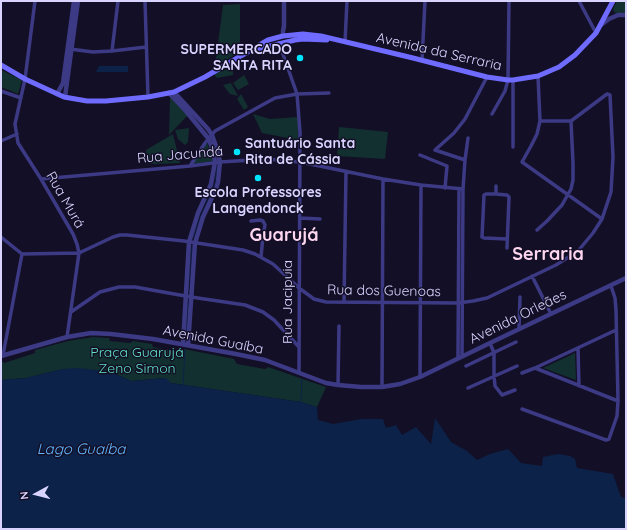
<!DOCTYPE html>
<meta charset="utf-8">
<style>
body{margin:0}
#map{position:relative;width:627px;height:530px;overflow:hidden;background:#130f26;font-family:Quicksand,sans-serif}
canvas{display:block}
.frame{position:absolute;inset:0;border:2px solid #d9d4ff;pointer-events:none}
.north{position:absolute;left:16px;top:474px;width:40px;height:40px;-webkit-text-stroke:3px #130f26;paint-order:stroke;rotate:263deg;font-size:11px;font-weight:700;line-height:16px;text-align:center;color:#d9d4ff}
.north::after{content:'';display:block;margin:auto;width:14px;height:18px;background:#d9d4ff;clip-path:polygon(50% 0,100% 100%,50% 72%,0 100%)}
</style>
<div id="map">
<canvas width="627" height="530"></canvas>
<div class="frame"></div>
<div class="north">N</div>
</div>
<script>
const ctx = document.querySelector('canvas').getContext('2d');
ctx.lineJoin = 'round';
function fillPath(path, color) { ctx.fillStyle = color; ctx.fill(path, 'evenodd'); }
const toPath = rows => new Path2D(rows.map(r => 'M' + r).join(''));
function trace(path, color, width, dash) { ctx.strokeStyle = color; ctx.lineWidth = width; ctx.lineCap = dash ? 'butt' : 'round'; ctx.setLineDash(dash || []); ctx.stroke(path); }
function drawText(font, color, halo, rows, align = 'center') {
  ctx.font = font + ' Quicksand,sans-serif'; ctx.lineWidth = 3; ctx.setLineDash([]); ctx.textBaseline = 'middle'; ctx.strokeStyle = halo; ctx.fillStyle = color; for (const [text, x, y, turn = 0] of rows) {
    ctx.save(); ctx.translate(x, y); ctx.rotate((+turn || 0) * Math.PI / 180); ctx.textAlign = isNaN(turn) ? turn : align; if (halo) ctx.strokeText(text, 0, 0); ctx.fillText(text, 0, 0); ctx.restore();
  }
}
fillPath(toPath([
 [617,1,626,1,626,13,616,13,614,12,613,9],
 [240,4,240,52,215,66,223,5],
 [233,67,233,75,217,78,215,76,215,73],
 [1,70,22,80,18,94,1,87],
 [244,75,249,84,238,90,233,83],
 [231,83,238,96,230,94,223,85],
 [241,94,248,107,244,110,237,99],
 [170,98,173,98,188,115,169,135],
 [253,114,270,119,298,117,298,140,262,133],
 [339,127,388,132,385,159,337,156],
 [189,128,188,142,185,145,178,139,175,130],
 [173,134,180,163,155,164,147,163,146,150],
 [207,142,213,161,193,164],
 [93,337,109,338,110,341,130,343,133,341,152,344,153,347,180,352,184,349,234,359,237,364,265,369,268,367,326,387,317,407,301,402,171,383,165,378,131,381,109,371,63,369,26,378,1,380,1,360,4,363,35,353,35,350,68,341],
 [575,353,576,380,543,368]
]), '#12302f');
fillPath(toPath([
 [99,66,128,66,128,72,96,72],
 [76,368,109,371,131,381,166,378,171,383,301,402,317,407,318,420,333,424,361,419,383,419,386,428,396,425,402,435,416,427,431,444,435,418,451,442,467,451,477,460,490,454,508,449,521,463,542,466,543,457,558,454,570,456,575,459,577,468,613,474,621,497,626,498,626,529,1,529,1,380,26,378,63,369]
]), '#0c2248');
trace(toPath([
 [193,238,201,215,215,183,217,166],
 [188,292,192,246],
 [186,338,188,299],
 [183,385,185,350],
 [301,402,302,379]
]), '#0c2248', 1);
trace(toPath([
 [35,1,25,79,15,124,18,143,41,179,73,234,77,244,79,253,67,337],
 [145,1,148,97],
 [579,1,596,33],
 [345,42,347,1],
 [279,43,297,94,300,132,299,373],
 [70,49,93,52,112,51,146,47],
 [112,51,118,1],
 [422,60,425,1],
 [538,76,540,121,537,134,531,146,522,162,602,219],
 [1,91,21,98],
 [492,114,505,91,508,80,509,1],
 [1,141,17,134],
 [513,147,513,80],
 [420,155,447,166,445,188],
 [465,160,468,138],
 [190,166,205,143,215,131,275,98,297,94,329,93],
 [41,179,190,166,220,162,267,159,300,162,383,179,421,185,463,189],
 [496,186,496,194,486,194,484,195,482,237,484,238,507,239],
 [496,194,507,195,509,197,507,248],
 [300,218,320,219],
 [251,221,260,220,263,221,265,225,263,236,261,257],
 [537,230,547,221,562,205,571,189,573,180,573,163,571,121],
 [1,237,22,254,79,253,113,237,120,235,127,235,184,241,243,250,255,254,273,264,299,288,314,299,326,302,458,303,473,301,487,298,556,265,578,251,593,233,602,219,611,192,613,157,610,95,607,94,571,121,540,121],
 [532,276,551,314],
 [344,302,346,171],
 [71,312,100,292,119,287,135,287,191,297,245,305,263,312,274,320,299,347],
 [519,329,520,297],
 [490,343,494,353,494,376,495,386,502,395,515,390],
 [578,348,579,386],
 [3,355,22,254],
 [462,356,463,189,465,160,435,150,454,133,465,119,487,77],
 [458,358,459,189],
 [466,366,516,342],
 [535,368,618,401],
 [522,373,535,368,616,330],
 [420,377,421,185],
 [338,385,339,326],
 [382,387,383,179],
 [468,388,517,366],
 [522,409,606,440,609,439,617,416,618,401,616,310,615,298,611,286]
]), '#3d3a85', 3.5);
trace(toPath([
 [601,25,609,19,618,15,626,15],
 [283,36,283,31,284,26,284,1],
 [174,92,208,129,212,135,217,149,220,162,218,182,216,189,203,217,195,243,188,345],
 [169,93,185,110,208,138,213,150,215,162,211,184,198,213,189,242,183,344],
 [57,94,63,83,74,1],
 [65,97,78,1],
 [1,356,67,337,91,333,111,334,153,339,236,354,265,360,326,383,338,385,361,387,382,387,400,384,420,377,490,343,626,278]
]), '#3d3a85', 4.5);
trace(toPath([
 [258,49,295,40,303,39,327,40],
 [1,65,25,79,64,97,87,101,106,101,148,97,174,92,205,77,268,40,283,36,303,34,321,36,413,58,487,77,508,80,513,80,538,76,559,67,575,55,596,33,613,1]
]), '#6f6bff', 5);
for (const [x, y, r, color] of [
 [300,58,4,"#00e5ff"],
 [237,152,4,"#00e5ff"],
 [258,178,4,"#00e5ff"]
]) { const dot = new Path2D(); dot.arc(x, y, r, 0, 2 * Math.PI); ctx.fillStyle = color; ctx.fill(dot); trace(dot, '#130f26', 1.5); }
drawText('bold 14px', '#d9d4ff', '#130f26', [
 ["SUPERMERCADO",292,50],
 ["SANTA RITA",292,66],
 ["Santuário Santa",245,144,"left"],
 ["Rita de Cássia",245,160,"left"],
 ["Escola Professores",258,193,"center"],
 ["Langendonck",258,209,"center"]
], 'right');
drawText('14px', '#d9d4ff', '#130f26', [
 ["Avenida da Serraria",439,52,13],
 ["Rua Jacundá",180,155,-5],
 ["Rua Murá",65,200,60],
 ["Rua dos Guenoas",384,291,1],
 ["Rua Jacipuia",288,302,-90],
 ["Avenida Orleães",518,317,-26],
 ["Avenida Guaíba",213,340,11]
]);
drawText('14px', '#5fe0c0', '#130f26', [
 ["Praça Guarujá",137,353],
 ["Zeno Simon",137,369]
]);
drawText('italic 15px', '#62b6ff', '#130f26', [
 ["Lago Guaíba",81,449]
]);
drawText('bold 18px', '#ffd6f0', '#130f26', [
 ["Guarujá",284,236],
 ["Serraria",548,255]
]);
</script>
